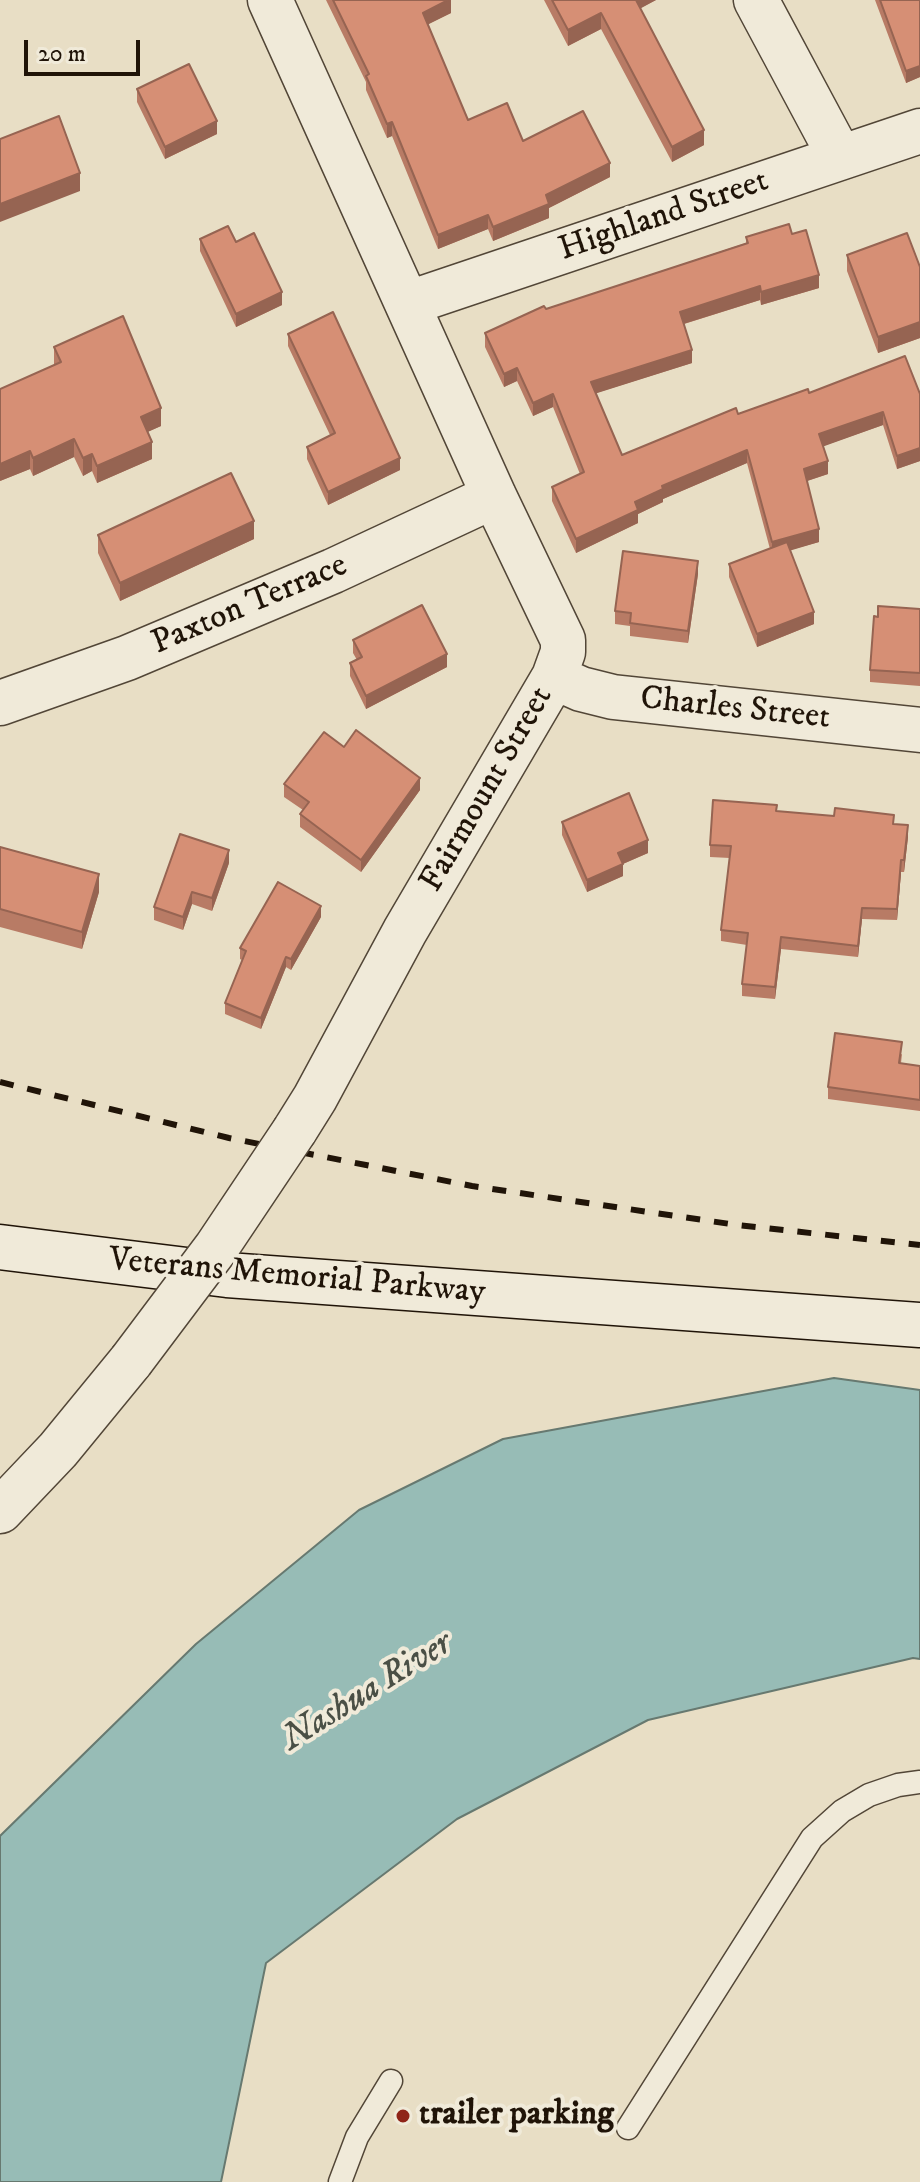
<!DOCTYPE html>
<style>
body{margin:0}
#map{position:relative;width:920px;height:2182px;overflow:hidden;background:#e8dec5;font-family:"IM FELL DW Pica",serif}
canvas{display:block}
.scale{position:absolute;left:24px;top:40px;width:116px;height:36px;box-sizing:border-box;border:4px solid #201408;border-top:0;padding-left:10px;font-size:24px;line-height:28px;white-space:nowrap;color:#201408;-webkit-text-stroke:6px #f0ead9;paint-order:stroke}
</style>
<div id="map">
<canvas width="920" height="2182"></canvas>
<div class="scale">20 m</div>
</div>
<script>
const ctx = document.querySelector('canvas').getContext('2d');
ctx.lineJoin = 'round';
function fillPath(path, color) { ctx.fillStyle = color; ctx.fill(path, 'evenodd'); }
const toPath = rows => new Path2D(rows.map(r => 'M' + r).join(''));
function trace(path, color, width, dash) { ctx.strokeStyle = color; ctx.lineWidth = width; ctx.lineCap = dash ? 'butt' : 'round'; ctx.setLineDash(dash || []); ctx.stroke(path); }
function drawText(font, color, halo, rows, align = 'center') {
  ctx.font = font + ' "IM FELL DW Pica",serif'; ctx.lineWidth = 8; ctx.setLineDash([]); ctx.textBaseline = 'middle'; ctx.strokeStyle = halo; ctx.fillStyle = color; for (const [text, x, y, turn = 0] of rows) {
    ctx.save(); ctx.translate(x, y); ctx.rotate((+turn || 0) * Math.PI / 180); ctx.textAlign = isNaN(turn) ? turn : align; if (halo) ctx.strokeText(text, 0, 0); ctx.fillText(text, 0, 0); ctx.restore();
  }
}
const water = toPath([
 [834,1378,920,1390,920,1659,913,1658,648,1720,457,1819,266,1963,221,2182,0,2182,0,1836,196,1644,359,1510,503,1439,834,1378]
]);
fillPath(water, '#97bcb6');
trace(water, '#677970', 2);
const service = toPath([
 [628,2128,812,1838,842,1811,869,1795,898,1785,920,1782],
 [340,2182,357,2137,391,2081]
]);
const minor = toPath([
 [270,0,494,496,563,640,563,652,554,677,405,931,315,1098,295,1130],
 [756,0,840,157],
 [409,303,920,131],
 [554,677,581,689,613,697,920,730],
 [0,703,127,658,333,571,494,496],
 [0,1511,58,1450,131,1361]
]);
const secondary = toPath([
 [0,1247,227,1275,920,1325]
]);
trace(service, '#524637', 25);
trace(minor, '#524637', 47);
trace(secondary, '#201408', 47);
trace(service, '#f0ead9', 22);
trace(minor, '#f0ead9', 44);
trace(secondary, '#f0ead9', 44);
trace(toPath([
 [0,1082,229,1138,472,1186,737,1225,920,1245]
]), '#201408', 6, [14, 14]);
const minorBridge = toPath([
 [131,1361,216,1248,295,1130]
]);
trace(minorBridge, '#524637', 47, []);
trace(minorBridge, '#f0ead9', 44);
fillPath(toPath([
 [326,0,451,0,451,13,428,24,468,120,610,177,549,208,549,218,493,241,488,229,438,249,392,136,387,138,366,90,366,82],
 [544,0,656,0,640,8,704,145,672,162,601,29,568,46],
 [875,0,920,0,920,77,906,83],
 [137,89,217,134,165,159,137,102],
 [792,234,819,288,761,305,760,300,684,324,692,363,596,393,622,455,738,414,809,393,920,394,920,461,897,469,883,425,823,446,828,474,807,481,819,542,790,550,814,624,757,647,729,577,729,564,770,549,747,463,663,499,663,502,638,514,638,523,576,553,552,501,552,487,580,474,553,407,533,416,517,381,504,387,485,347,485,333,546,309,746,243,746,237],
 [200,239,282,305,236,327,200,251],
 [847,255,920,267,920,338,878,353,847,271],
 [288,334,400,470,328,505,307,459,307,447,330,435,288,346],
 [54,347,161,426,147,432,152,459,97,483,92,471,83,476,74,457,33,476,30,469,0,481,54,365],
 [98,535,254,539,120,601,98,553],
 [698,574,688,643,630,636,630,626,615,624,615,611],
 [920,609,920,686,870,682,870,670,878,617],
 [353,640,447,667,366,709,350,676,350,663,357,660,353,653],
 [344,747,420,790,361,872,300,827,300,814,303,810,284,797,284,784],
 [777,811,894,824,908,837,904,872,901,872,897,920,862,919,858,957,781,949,775,999,742,996,742,984,747,945,721,941,721,930,730,858,710,857,710,845],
 [562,822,648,853,623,864,623,876,587,892,562,835],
 [0,847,99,892,82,949,0,927],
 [229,863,212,911,192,904,183,930,154,920,154,907],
 [321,917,291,970,286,967,261,1029,225,1014,225,1003,242,960,240,959,240,948],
 [902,1054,901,1063,920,1066,920,1111,828,1099,828,1087]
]), '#b87b65');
fillPath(toPath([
 [448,0,451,0,451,13,423,27,423,13],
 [634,0,656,0,634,12],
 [601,13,601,29,568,46,568,30],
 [920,66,920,77,906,83,906,71],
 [217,121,217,134,165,159,165,147],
 [392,122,392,136,387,138,387,124],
 [704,130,704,145,672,162,672,147],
 [610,163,610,177,549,208,549,218,493,241,493,227,546,195],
 [80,173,80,191,0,222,0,204],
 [488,215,488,229,438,249,438,235],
 [819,275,819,288,761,305,761,292],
 [760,286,760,300,680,325,680,312],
 [282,292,282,305,236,327,236,314],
 [920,322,920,338,878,353,878,337],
 [692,350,692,363,591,395,591,382],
 [517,368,517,381,504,387,504,374],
 [553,394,553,407,533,416,533,403],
 [161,408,161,426,141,435,141,417],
 [883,412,883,425,819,448,819,434],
 [74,439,74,457,33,476,33,458],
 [152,442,152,459,97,483,97,466],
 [920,448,920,461,897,469,897,456],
 [747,450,747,463,663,499,663,502,638,514,638,523,576,553,576,539,635,502,662,486],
 [30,451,30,469,0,481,0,464],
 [92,454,92,471,83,476,83,458],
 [400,458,400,470,328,505,328,492],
 [828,461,828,474,804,482,804,469],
 [254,521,254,539,120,601,120,583],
 [819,529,819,542,772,556,772,542],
 [698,561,698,574,688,643,688,631],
 [814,612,814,624,757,647,757,634],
 [447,654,447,667,366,709,366,696],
 [420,778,420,790,361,872,361,860],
 [908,825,908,837,904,872,904,860],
 [648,840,648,853,618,866,618,853],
 [229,850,229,863,212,911,212,898],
 [901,860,901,872,897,920,897,909],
 [623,864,623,876,587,892,587,880],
 [99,874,99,892,82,949,82,932],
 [192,892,192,904,183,930,183,917],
 [321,906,321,917,291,970,291,959],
 [862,908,862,919,858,957,858,946],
 [781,937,781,949,775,999,775,987],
 [286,957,286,967,261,1029,261,1018]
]), '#966452');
const building = toPath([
 [333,0,448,0,423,13,468,120,507,103,523,141,583,111,610,163,546,195,549,204,493,227,488,215,438,235,392,122,387,124,366,76,369,74,333,0],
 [552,0,636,0,704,130,672,147,601,13,568,30,552,0],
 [880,0,920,0,920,66,906,71,880,0],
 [189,64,217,121,165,147,137,89,189,64],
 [59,116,80,173,0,204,0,139,59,116],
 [789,224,792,234,806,230,819,275,761,292,760,286,680,312,692,350,591,382,622,455,736,408,738,414,808,389,809,393,905,356,920,394,920,448,897,456,883,412,819,434,828,461,804,469,819,529,772,542,747,450,662,486,663,489,635,502,638,510,576,539,552,487,584,472,553,394,533,403,517,368,504,374,485,333,544,306,546,309,748,243,746,237,789,224],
 [228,226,236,242,254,233,282,292,236,314,200,239,228,226],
 [907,233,920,267,920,322,878,337,847,255,907,233],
 [333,312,400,458,328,492,307,447,335,433,288,334,333,312],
 [123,316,161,408,141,417,152,442,97,466,92,454,83,458,74,439,33,458,30,451,0,464,0,389,61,362,54,347,123,316],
 [231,473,254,521,120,583,98,535,231,473],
 [787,542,814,612,757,634,729,564,787,542],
 [623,551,698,561,688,631,630,623,631,613,615,611,623,551],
 [422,605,447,654,366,696,350,663,362,657,353,640,422,605],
 [878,606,920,609,920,673,870,670,874,616,878,617,878,606],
 [356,730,420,778,361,860,300,814,309,802,284,784,324,732,344,747,356,730],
 [629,793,648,840,618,853,623,864,587,880,562,822,629,793],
 [713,800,777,805,776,811,834,816,835,808,894,815,893,824,908,825,904,860,901,860,897,909,862,908,858,946,781,937,775,987,742,984,748,933,721,930,731,846,710,845,713,800],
 [180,834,229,850,212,898,192,892,183,917,154,907,180,834],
 [0,847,99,874,82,932,0,909,0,847],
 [278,882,321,906,291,959,286,957,261,1018,225,1003,246,951,240,948,278,882],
 [835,1033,902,1042,899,1063,920,1066,920,1100,828,1087,835,1033]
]);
fillPath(building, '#d68f75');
trace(building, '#966452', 2);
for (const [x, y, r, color] of [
 [403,2116,8,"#8f2418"]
]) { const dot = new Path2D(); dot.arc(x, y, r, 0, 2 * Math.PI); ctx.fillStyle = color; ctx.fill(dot); trace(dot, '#f0ead9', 3); }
drawText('34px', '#201408', '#f0ead9', [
 ["Highland Street",664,217,-19],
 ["Paxton Terrace",250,606,-23],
 ["Charles Street",735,710,6],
 ["Fairmount Street",488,790,-60],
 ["Veterans Memorial Parkway",297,1278,5]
]);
drawText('bold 34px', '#201408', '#f0ead9', [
 ["trailer parking",419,2116]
], 'left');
drawText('italic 36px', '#4a4f45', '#f0ead9', [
 ["Nashua River",368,1693,-32]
]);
</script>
